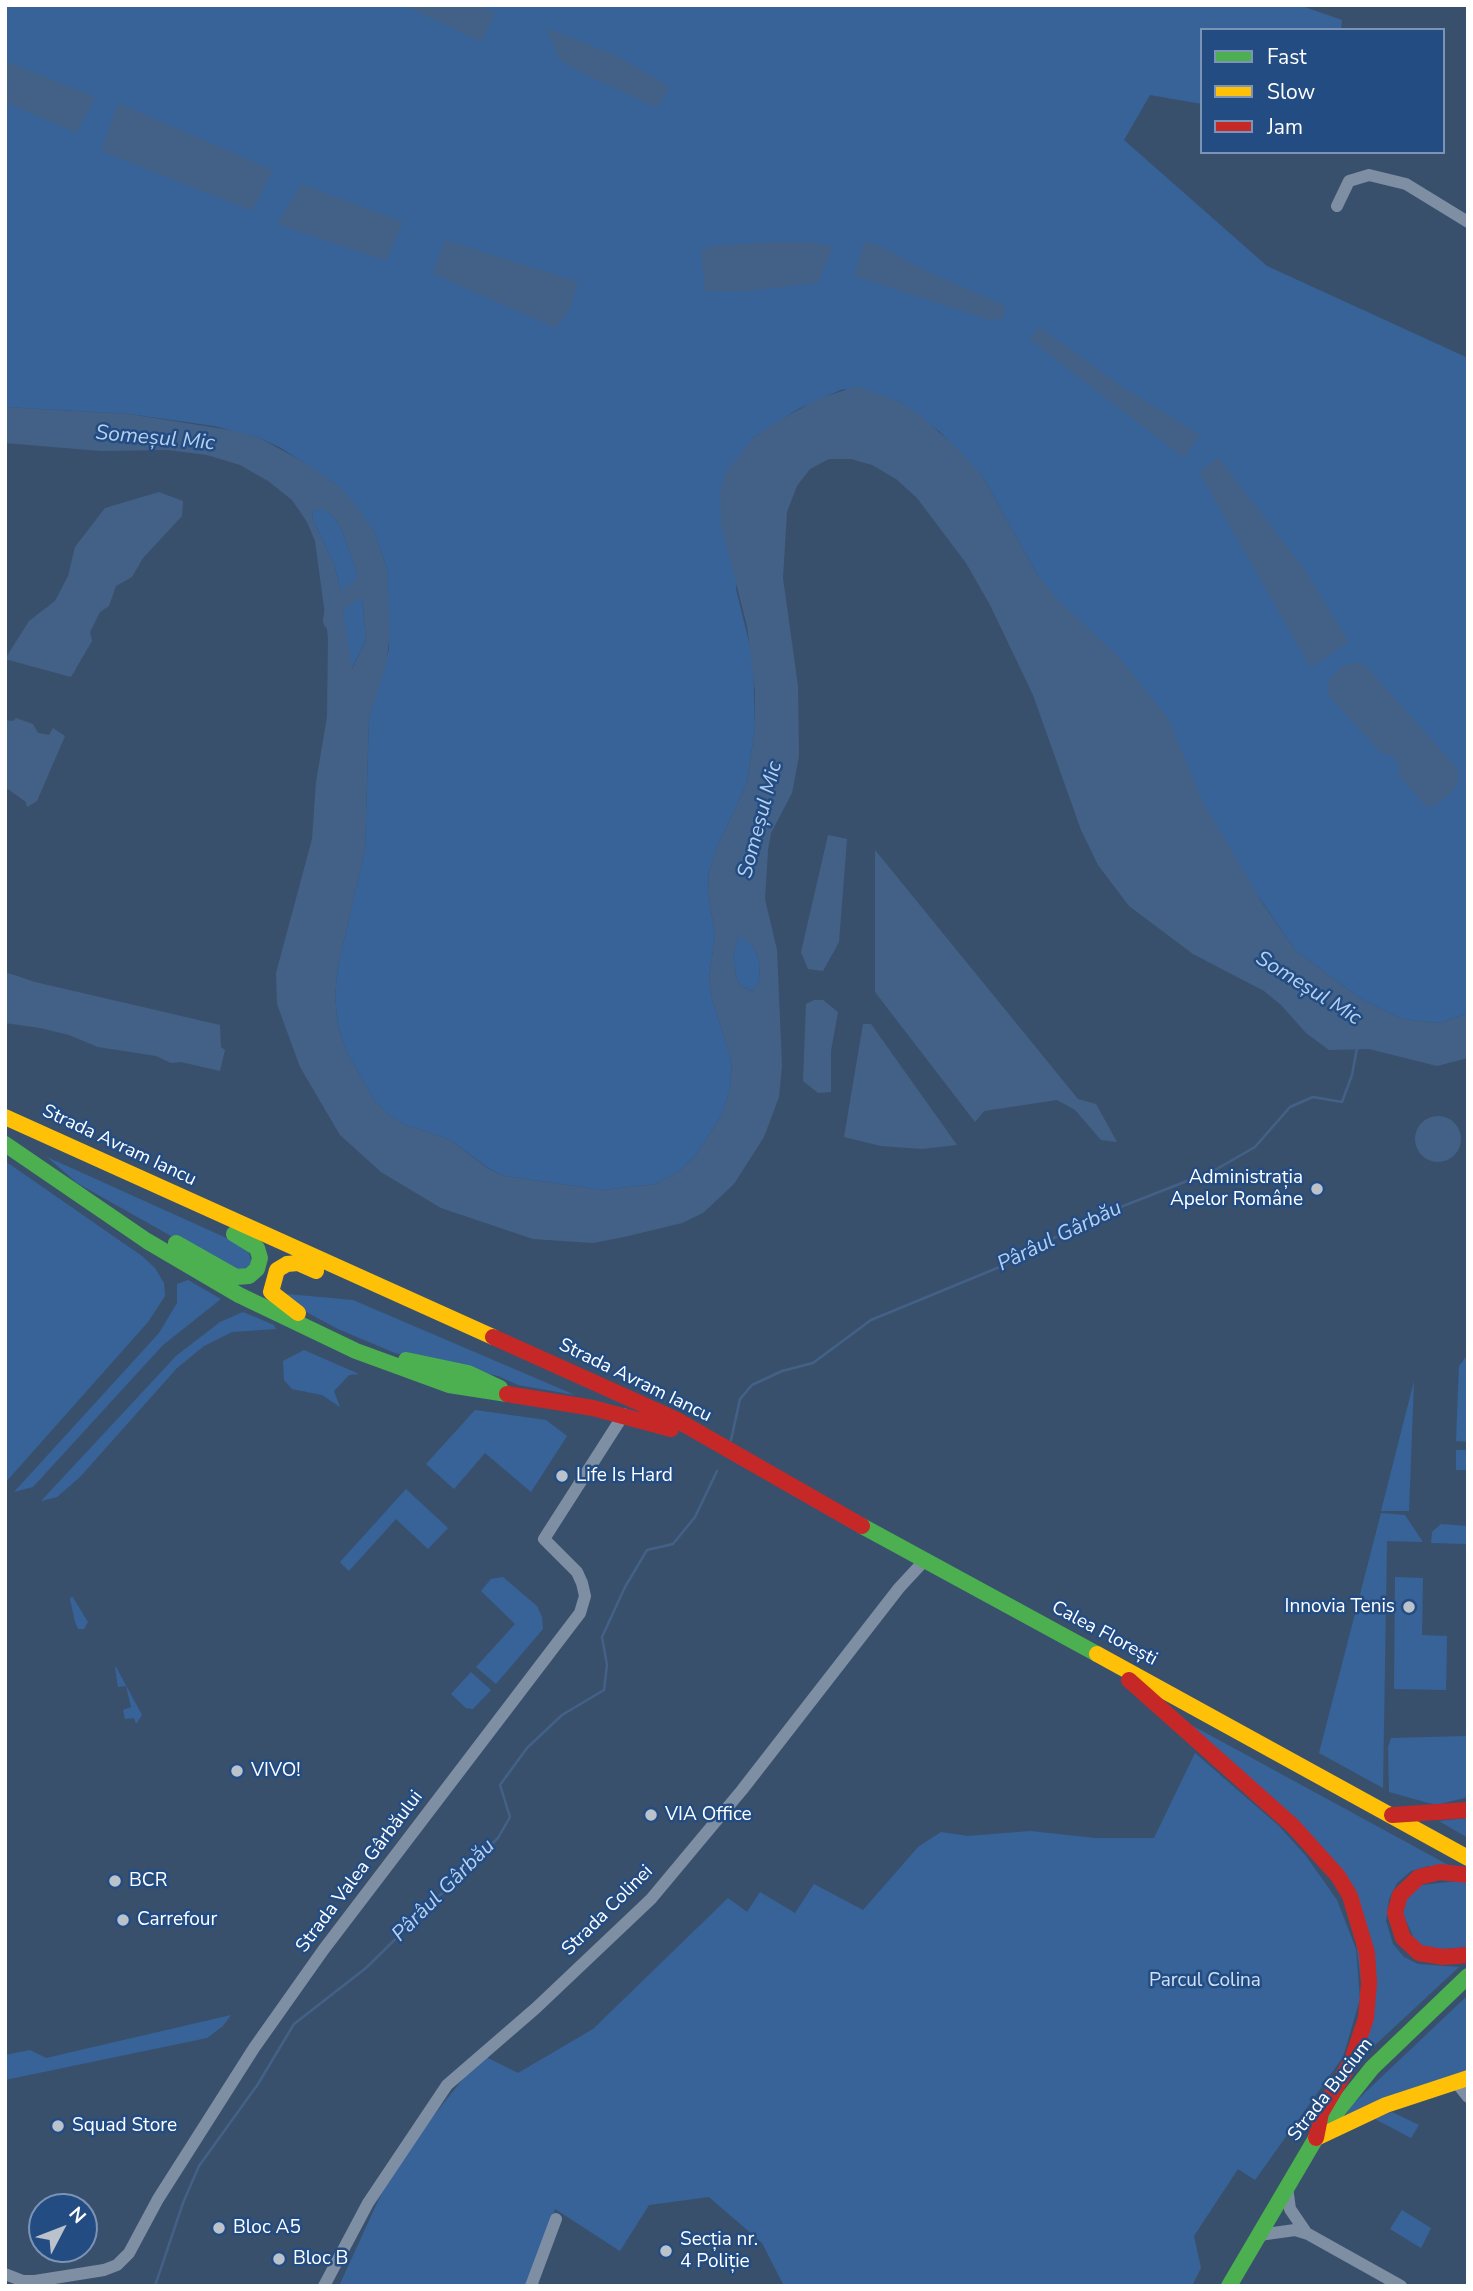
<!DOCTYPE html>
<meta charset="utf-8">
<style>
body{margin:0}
#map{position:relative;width:1473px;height:2291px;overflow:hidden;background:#39506d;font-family:"Nunito Sans",sans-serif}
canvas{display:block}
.frame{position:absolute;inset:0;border:7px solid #fff;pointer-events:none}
.legend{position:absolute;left:1200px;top:28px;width:245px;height:126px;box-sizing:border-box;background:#234c83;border:2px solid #7b94b5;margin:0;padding:9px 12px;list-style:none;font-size:21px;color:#fff}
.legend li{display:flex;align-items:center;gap:14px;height:35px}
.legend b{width:35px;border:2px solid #7b94b5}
.north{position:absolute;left:28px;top:2193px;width:70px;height:70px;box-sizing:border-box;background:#234c83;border:2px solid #7b94b5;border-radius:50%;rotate:48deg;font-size:19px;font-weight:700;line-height:28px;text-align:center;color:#fff}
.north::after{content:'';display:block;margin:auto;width:24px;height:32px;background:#bac2cc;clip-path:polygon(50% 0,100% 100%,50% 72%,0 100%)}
</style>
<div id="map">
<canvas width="1473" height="2291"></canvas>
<div class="frame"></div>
<ul class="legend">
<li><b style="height:9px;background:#4caf50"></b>Fast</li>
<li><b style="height:9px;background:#ffc107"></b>Slow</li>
<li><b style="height:9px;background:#c62828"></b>Jam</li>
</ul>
<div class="north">N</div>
</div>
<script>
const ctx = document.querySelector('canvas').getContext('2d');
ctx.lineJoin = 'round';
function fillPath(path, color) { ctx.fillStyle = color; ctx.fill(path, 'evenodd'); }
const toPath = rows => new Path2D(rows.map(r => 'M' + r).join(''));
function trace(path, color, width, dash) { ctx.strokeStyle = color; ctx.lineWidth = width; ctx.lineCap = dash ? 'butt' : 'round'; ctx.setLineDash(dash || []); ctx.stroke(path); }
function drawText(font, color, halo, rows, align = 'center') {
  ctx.font = font + ' "Nunito Sans",sans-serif'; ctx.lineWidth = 5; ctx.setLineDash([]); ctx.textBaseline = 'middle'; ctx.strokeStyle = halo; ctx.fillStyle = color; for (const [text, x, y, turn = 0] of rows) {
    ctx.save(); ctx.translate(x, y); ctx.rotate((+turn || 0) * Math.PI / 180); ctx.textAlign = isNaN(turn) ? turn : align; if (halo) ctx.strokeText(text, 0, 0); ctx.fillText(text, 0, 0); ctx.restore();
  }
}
fillPath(toPath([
 [5,5,1299,5,1342,20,1341,30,1202,30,1202,104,1150,95,1124,140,1267,266,1468,358,1468,1013,1440,1023,1402,1019,1361,999,1295,950,1037,574,983,477,940,432,900,402,843,389,798,409,753,438,736,589,753,659,755,727,747,783,716,850,709,872,708,893,715,935,709,979,712,998,732,1063,730,1088,723,1112,709,1135,696,1155,678,1172,655,1184,603,1190,504,1176,488,1168,451,1140,403,1124,389,1115,374,1100,346,1051,338,1026,335,996,338,966,365,850,369,718,389,649,387,569,374,532,339,486,281,448,260,438,214,426,129,414,5,407],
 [321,507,332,515,341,528,361,584,366,640,351,670,339,584,334,564,313,520,312,512],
 [740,934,754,948,759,960,760,981,752,991,740,985,736,976,733,954],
 [47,1157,242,1245,248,1249,252,1265,235,1272,77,1183],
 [5,1161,142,1256,155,1268,164,1283,165,1296,148,1322,5,1483],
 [188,1280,221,1299,163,1345,33,1487,14,1492,159,1333,177,1303,177,1284],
 [287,1294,353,1300,575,1395,518,1385,498,1376,395,1353,338,1329,284,1300],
 [243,1312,274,1325,276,1329,232,1332,204,1346,177,1368,80,1477,57,1497,41,1501,176,1356,220,1322],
 [304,1350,359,1374,349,1375,334,1391,340,1407,322,1395,292,1389,284,1380,283,1361],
 [1468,1354,1468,1442,1456,1441,1459,1366],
 [1414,1381,1409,1511,1381,1511],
 [475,1410,546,1420,567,1436,531,1492,485,1453,454,1489,426,1464],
 [1456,1450,1468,1450,1468,1470,1456,1470],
 [406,1489,448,1528,428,1549,396,1519,349,1571,340,1562],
 [1381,1513,1405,1515,1423,1542,1387,1541,1383,1788,1319,1753],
 [1441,1524,1468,1526,1467,1544,1431,1543,1432,1532],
 [503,1577,537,1606,542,1617,543,1629,496,1684,476,1667,515,1624,481,1591,491,1579],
 [1395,1577,1423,1578,1422,1635,1447,1636,1446,1690,1394,1689],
 [72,1596,88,1622,84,1629,78,1629,75,1622,70,1599],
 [115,1667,116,1667,142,1715,136,1724,134,1718,125,1719,123,1710,131,1707,126,1686,118,1687],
 [471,1672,491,1690,473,1709,466,1708,451,1694],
 [1184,1721,1452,1867,1428,1866,1411,1871,1397,1883,1389,1899,1386,1921,1393,1944,1404,1957,1418,1964,1459,1967,1360,2059,1368,2036,1350,1894],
 [1468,1736,1468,1797,1436,1805,1389,1792,1388,1747,1391,1738],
 [1195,1753,1279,1826,1306,1856,1337,1900,1356,1949,1360,1999,1343,2057,1255,2180,1238,2169,1194,2236,1201,2268,1192,2286,784,2286,762,2243,709,2197,649,2205,620,2251,555,2209,527,2286,339,2286,395,2164,482,2055,518,2073,593,2029,728,1898,747,1912,760,1892,795,1913,814,1884,863,1910,918,1847,941,1832,968,1836,1030,1831,1095,1838,1154,1838],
 [1468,1818,1468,1838,1439,1821],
 [1468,1880,1468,1947,1430,1950,1415,1941,1403,1914,1406,1898,1421,1885],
 [1468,1995,1468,2072,1345,2116,1353,2104],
 [231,2015,223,2026,207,2038,5,2080,5,2055,30,2050,46,2058],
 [1392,2112,1419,2125,1411,2138,1375,2119],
 [1402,2210,1431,2228,1421,2248,1390,2229]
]), '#376399');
fillPath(toPath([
 [403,5,476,5,495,13,482,42],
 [546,28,615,55,670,87,657,108,586,75,560,60],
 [5,61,95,97,77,133,5,102],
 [118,103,273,170,252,211,101,151],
 [301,184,403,222,386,261,277,224],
 [445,240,578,282,570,309,556,328,433,274],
 [772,242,809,242,833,246,818,283,738,292,705,291,701,251,710,246],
 [864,243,874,243,926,271,1006,306,1003,319,990,320,854,276],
 [1039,327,1123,387,1200,435,1184,458,1029,339],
 [858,386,900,402,921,416,960,451,983,477,1037,574,1057,599,1119,657,1168,718,1203,802,1263,904,1295,950,1361,999,1402,1019,1440,1023,1468,1013,1468,1058,1437,1066,1369,1049,1329,1050,1306,1033,1281,1005,1264,991,1193,954,1129,906,1098,865,1081,830,1033,695,990,605,966,563,917,498,896,479,872,465,851,459,829,459,810,469,797,486,787,512,783,578,798,686,799,756,792,793,771,833,768,850,765,899,777,950,782,1066,779,1097,764,1137,734,1184,703,1213,682,1223,624,1237,593,1243,533,1239,441,1208,381,1172,340,1135,300,1067,277,1004,276,973,312,839,316,782,327,717,328,637,315,541,307,522,292,500,268,481,240,465,207,455,168,450,101,451,5,443,5,407,129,414,236,431,260,438,305,463,339,486,355,504,374,532,387,569,390,633,386,665,369,718,365,850,338,966,335,996,338,1026,346,1051,374,1100,389,1115,403,1124,451,1140,487,1168,504,1176,603,1190,655,1184,678,1172,696,1155,709,1135,723,1112,730,1088,732,1063,712,998,709,979,715,935,708,893,709,872,716,850,747,783,755,727,755,692,747,626,721,524,720,492,726,472,753,438,780,420,818,399],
 [321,508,332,515,341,528,361,584,366,640,352,669,339,584,334,564,313,520,312,512],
 [740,935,754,948,759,960,760,981,752,991,740,985,736,976,733,954],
 [1218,457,1305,570,1349,642,1311,668,1199,472],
 [159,492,183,501,182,516,143,558,132,577,116,586,109,606,100,612,90,632,92,641,71,677,5,659,29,621,55,601,68,576,75,547,105,508],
 [1355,662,1364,664,1459,770,1458,781,1452,792,1438,804,1428,808,1420,800,1399,776,1398,763,1393,756,1381,753,1327,694,1329,679,1342,666],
 [16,718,33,724,38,733,49,735,53,728,65,736,37,801,27,807,26,802,5,787,5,720,13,721],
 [828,835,847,839,839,942,823,971,808,969,801,952],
 [875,850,1078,1099,1096,1104,1117,1142,1101,1140,1075,1110,1057,1100,984,1111,975,1122,875,992],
 [5,972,35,982,220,1025,221,1047,225,1050,220,1071,181,1062,171,1063,156,1056,98,1047,69,1035,40,1028,5,1023],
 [814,1000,823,1000,838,1012,831,1051,831,1092,818,1093,803,1081,806,1004],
 [863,1024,871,1024,957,1145,922,1149,881,1146,844,1137],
 '1415 1139a23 23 0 1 1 46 0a23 23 0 1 1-46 0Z'
]), '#436186');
trace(toPath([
 [731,1440,740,1399,752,1385,782,1371,813,1363,871,1320,1007,1264,1085,1221,1215,1170,1255,1147,1290,1107,1313,1097,1342,1102,1352,1075,1357,1048],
 [155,2286,183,2203,199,2166,258,2084,294,2024,366,1968,498,1838,510,1817,500,1785,527,1748,562,1715,604,1690,607,1665,602,1637,625,1587,647,1550,673,1544,695,1517,717,1471]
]), '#436186', 2.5);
trace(toPath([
 [332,621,334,609,340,601,360,588,367,577]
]), '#436186', 18);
trace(toPath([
 [1337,206,1349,181,1369,175,1406,184,1468,222],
 [1456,2082,1468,2097],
 [1287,2187,1290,2209,1305,2231],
 [1259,2235,1295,2230,1308,2234,1401,2286],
 [5,2274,23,2281,35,2281,104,2270,117,2265,129,2253,158,2199,254,2048,324,1949,580,1613,585,1596,582,1583,577,1572,544,1539,624,1414],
 [324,2286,368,2203,447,2085,536,2008,651,1899,742,1790,899,1588,924,1561],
 [531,2286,556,2219]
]), '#7f8fa3', 12);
trace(toPath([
 [5,1144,147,1241,239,1295,356,1351,449,1385,507,1394],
 [176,1243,236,1277,249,1276,257,1269,260,1258,257,1248,234,1234],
 [406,1360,468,1373,500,1388],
 [862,1526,1097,1654],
 [1229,2286,1316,2138,1372,2068,1468,1976]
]), '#4caf50', 16);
trace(toPath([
 [5,1117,493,1337],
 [298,1313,271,1292,277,1270,287,1264,298,1263,316,1271],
 [1097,1654,1468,1858],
 [1316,2138,1386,2105,1468,2078]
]), '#ffc107', 16);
trace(toPath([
 [493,1337,675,1419,862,1526],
 [507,1394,593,1408,671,1429],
 [1129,1680,1293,1826,1338,1876,1350,1896,1367,1953,1369,1983,1366,2018,1352,2060,1321,2113,1316,2138],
 [1392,1815,1468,1810],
 [1468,1875,1440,1872,1419,1877,1400,1895,1395,1913,1403,1938,1419,1953,1443,1957,1468,1955]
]), '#c62828', 16);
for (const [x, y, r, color] of [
 [1317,1189,7,"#bac2cc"],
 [562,1476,7,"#bac2cc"],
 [1409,1607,7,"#bac2cc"],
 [237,1771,7,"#bac2cc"],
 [651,1815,7,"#bac2cc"],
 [115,1881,7,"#bac2cc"],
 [123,1920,7,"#bac2cc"],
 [58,2126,7,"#bac2cc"],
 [219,2228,7,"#bac2cc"],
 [666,2251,7,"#bac2cc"],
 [279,2259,7,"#bac2cc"]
]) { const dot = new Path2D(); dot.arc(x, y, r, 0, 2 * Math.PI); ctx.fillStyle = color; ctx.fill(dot); trace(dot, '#234c83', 2.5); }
drawText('19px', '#fff', '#234c83', [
 ["Strada Avram Iancu",119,1146,25],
 ["Strada Avram Iancu",635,1381,26],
 ["Calea Florești",1104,1634,28],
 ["Strada Valea Gârbăului",360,1872,-53],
 ["Strada Colinei",608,1911,-45],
 ["Strada Bucium",1331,2090,-52]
]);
drawText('19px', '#fff', '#234c83', [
 ["Administrația",1303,1178,"right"],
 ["Apelor Române",1303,1200,"right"],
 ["Life Is Hard",576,1476],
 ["Innovia Tenis",1395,1607,"right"],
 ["VIVO!",251,1771],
 ["VIA Office",665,1815],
 ["BCR",129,1881],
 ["Carrefour",137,1920],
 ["Squad Store",72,2126],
 ["Bloc A5",233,2228],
 ["Secția nr.",680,2240],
 ["4 Poliție",680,2262],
 ["Bloc B",293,2259]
], 'left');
drawText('19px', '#cee0f6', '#234c83', [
 ["Parcul Colina",1205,1981]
]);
drawText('italic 21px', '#b6d0ef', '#234c83', [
 ["Someșul Mic",155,439,5],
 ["Someșul Mic",761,820,-75],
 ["Someșul Mic",1308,989,32],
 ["Pârâul Gârbău",1060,1237,-26],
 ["Pârâul Gârbău",444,1891,-45]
]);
</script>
